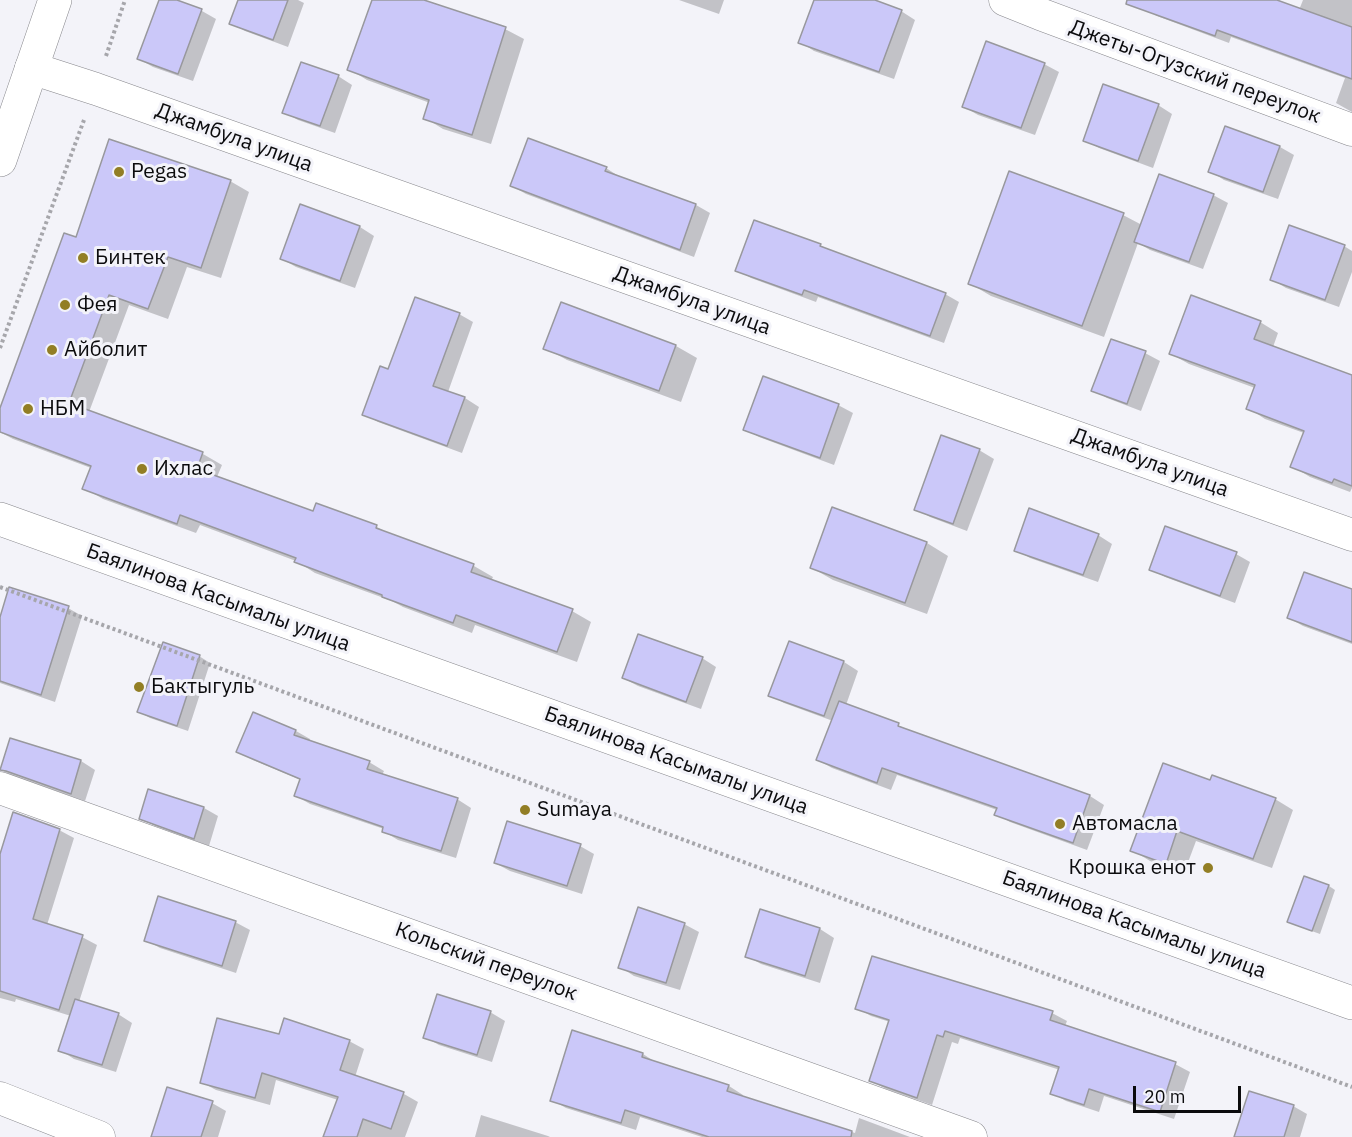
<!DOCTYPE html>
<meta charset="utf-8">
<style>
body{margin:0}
#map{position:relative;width:1352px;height:1137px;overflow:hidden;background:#f3f3f9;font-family:"IBM Plex Sans",sans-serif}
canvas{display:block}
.scale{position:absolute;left:1133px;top:1086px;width:108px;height:27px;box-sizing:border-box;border:3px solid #0b0b0d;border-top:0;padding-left:8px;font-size:18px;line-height:21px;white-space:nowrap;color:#0b0b0d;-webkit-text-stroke:4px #f3f3f9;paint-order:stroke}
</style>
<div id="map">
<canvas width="1352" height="1137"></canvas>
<div class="scale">20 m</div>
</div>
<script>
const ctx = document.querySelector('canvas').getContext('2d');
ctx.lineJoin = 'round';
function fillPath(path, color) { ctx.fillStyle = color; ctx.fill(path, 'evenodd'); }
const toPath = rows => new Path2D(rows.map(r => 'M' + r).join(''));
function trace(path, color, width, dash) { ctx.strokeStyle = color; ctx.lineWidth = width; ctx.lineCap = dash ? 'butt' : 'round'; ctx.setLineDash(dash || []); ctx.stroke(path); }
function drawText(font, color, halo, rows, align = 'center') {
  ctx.font = font + ' "IBM Plex Sans",sans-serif'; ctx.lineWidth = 6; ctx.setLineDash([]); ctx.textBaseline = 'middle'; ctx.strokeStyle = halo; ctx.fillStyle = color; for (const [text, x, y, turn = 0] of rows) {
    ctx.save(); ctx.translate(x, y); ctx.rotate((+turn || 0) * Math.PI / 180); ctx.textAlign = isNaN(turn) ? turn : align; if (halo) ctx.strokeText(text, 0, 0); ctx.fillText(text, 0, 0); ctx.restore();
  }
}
fillPath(toPath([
 [160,0,172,0,202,11,216,19,193,81,153,67,139,59],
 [239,0,298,0,304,3,288,47,245,31,231,23],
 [374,0,421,0,505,29,524,39,491,144,443,129,425,118,430,103,367,80,349,69],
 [679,0,724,0,719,14],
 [815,0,870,0,901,11,915,20,894,79,814,51,800,42],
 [1146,0,1272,0,1299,10,1303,0,1352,0,1352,27,1344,48,1352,51,1352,112,1336,103,1345,78,1231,37,1229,43,1157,16,1143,8],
 [1044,64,1059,72,1035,135,978,115,964,107],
 [338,76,352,85,335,133,298,120,284,112],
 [1158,105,1172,114,1153,168,1099,148,1084,140],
 [1280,147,1294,155,1278,199,1224,180,1210,171],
 [606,168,620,177,696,205,710,213,694,257,526,194,512,186],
 [230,181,249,192,221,278,187,267,168,319,129,305,89,412,203,454,222,465,217,477,314,513,317,505,377,527,394,536,474,566,493,577,491,581,572,611,591,622,577,662,475,625,472,633,403,607,392,601,315,573,296,561,200,525,196,533,103,499,84,488,91,468,13,439,0,432,0,412,77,239],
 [1213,195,1228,203,1203,269,1150,250,1138,243,1104,337,991,296,969,283,1123,215,1142,225],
 [301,206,360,227,374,236,355,288,296,267,282,259],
 [820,245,834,253,945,294,959,302,944,343,818,297,816,302,751,278,737,270],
 [1344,246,1352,251,1352,272,1339,307,1286,288,1271,279],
 [459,314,473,322,448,392,465,398,479,407,462,453,378,422,364,414,389,371],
 [1260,322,1278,333,1273,347,1352,377,1352,488,1350,492,1310,477,1292,466,1304,433,1265,419,1248,408,1255,388,1189,364,1171,354],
 [676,346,697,358,681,402,567,360,545,348],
 [1145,353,1160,361,1141,411,1107,398,1093,390],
 [838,405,853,413,834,465,759,437,745,429],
 [979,450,994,459,967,531,930,517,916,509],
 [833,509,927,543,948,556,927,614,833,580,812,568],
 [1098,535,1112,544,1098,582,1030,558,1016,550],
 [1236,554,1250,562,1235,603,1165,577,1151,569],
 [1352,591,1352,644,1303,626,1289,618],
 [68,608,82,616,55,702,0,683,0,619],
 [789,643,844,662,858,671,846,705,898,725,911,732,1090,796,1104,805,1087,850,1010,822,996,814,997,810,897,775,891,790,832,768,818,760,833,721,784,703,770,695],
 [199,656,210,663,188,731,150,718,139,712],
 [702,658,716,667,701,709,638,686,623,678],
 [254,714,296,731,310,739,309,742,369,762,384,771,382,775,457,799,471,808,456,858,398,840,383,831,384,829,310,804,296,796,301,780,253,760,238,752],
 [11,740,81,761,95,770,85,801,22,779,16,778,1,770],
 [1211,782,1275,799,1293,810,1272,868,1196,841,1184,873,1150,861,1132,850],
 [149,791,204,808,218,816,209,846,155,826,141,818],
 [59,830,74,838,47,925,82,937,97,945,79,1002,118,1014,132,1023,116,1072,74,1059,60,1050,71,1016,16,999,15,1002,0,998,0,859],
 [580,846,594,854,582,894,510,871,495,863],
 [1305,878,1329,886,1335,890,1320,934,1295,925,1289,921],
 [761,911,820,929,834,938,820,983,761,964,747,956],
 [235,922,250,930,236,973,160,948,146,940],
 [684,924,699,932,680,990,634,976,620,967],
 [857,1008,1052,1013,1067,1021,1065,1026,1175,1064,1190,1072,1174,1119,1104,1096,1099,1112,1066,1101,1052,1093,1060,1070,960,1038,958,1044,952,1042,932,1105,886,1089,871,1081,890,1022,871,1016],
 [490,1012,505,1021,492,1062,439,1045,425,1037],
 [573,1032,643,1054,657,1063,729,1086,743,1095,742,1097,855,1133,859,1118,910,1137,702,1137,640,1117,636,1130,566,1108,552,1100],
 [280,1036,349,1041,364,1049,355,1077,404,1094,418,1102,405,1137,325,1137,338,1100,276,1080,270,1105,216,1090,201,1082],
 [212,1103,226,1111,218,1137,156,1137],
 [1293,1106,1307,1114,1300,1137,1240,1137],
 [481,1115,548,1136,550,1137,475,1137]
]), '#0003');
const building = toPath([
 [159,0,177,0,202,9,178,74,137,59,159,0],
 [238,0,288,0,273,40,229,24,238,0],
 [372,0,424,0,506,27,472,135,423,119,429,100,347,70,372,0],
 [814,0,875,0,902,10,879,72,798,43,814,0],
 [1127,0,1277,0,1352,27,1352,79,1217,30,1215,36,1126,4,1127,0],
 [986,41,1045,63,1021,128,962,107,986,41],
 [301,62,339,75,320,126,282,113,301,62],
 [1103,84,1159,104,1138,161,1083,141,1103,84],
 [1225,126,1280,146,1263,192,1208,172,1225,126],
 [528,138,607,167,605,171,696,204,680,250,510,186,528,138],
 [109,139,231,180,201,268,168,257,148,309,109,295,69,403,203,452,197,469,313,511,316,503,377,525,376,528,474,564,471,572,573,609,557,652,456,615,453,623,382,597,382,595,294,562,296,558,180,515,177,524,82,489,91,466,0,432,0,408,64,233,76,237,109,139],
 [1009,171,1124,213,1082,326,968,284,1009,171],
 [1159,174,1214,194,1189,262,1134,242,1159,174],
 [300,204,360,226,340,281,280,259,300,204],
 [754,220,821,244,820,246,946,293,930,336,804,290,802,295,735,271,754,220],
 [1289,225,1345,245,1325,300,1270,280,1289,225],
 [1191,295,1261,321,1254,339,1352,375,1352,486,1334,479,1332,483,1290,467,1304,431,1246,409,1255,385,1169,354,1191,295],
 [415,297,460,313,433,386,465,397,447,446,362,415,380,366,388,369,415,297],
 [561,302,676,345,659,391,543,349,561,302],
 [1111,339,1146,351,1127,404,1091,391,1111,339],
 [763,376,839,404,820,458,743,430,763,376],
 [941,435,980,449,953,524,914,510,941,435],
 [832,507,927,542,905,603,810,568,832,507],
 [1029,508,1099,534,1083,575,1014,551,1029,508],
 [1165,526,1237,552,1220,596,1149,570,1165,526],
 [1304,572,1352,589,1352,642,1287,618,1304,572],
 [9,587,69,606,41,695,0,681,0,617,9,587],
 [638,634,703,657,686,702,622,678,638,634],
 [789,641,844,661,824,716,768,696,789,641],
 [163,642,200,655,177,726,137,712,163,642],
 [839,701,899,723,898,726,1090,795,1073,843,994,815,997,808,882,768,877,783,816,760,839,701],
 [253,712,296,730,294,735,370,761,367,769,458,798,441,851,382,832,383,827,294,796,300,779,236,752,253,712],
 [10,738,81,760,71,794,6,771,0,770,10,738],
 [1163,763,1210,780,1212,775,1276,798,1253,859,1177,831,1166,864,1130,851,1163,763],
 [148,789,204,807,194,839,139,819,148,789],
 [13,812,60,829,33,919,83,935,59,1010,0,991,0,854,13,812],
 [507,821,581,844,567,886,494,863,507,821],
 [1304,876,1329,885,1312,931,1287,922,1304,876],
 [158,896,236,921,222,966,144,941,158,896],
 [638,907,685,923,666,983,618,968,638,907],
 [760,909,820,928,805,976,745,957,760,909],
 [872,956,1053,1011,1050,1020,1176,1062,1160,1112,1089,1089,1084,1105,1050,1094,1059,1067,945,1031,943,1037,937,1035,917,1098,869,1081,889,1020,855,1009,872,956],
 [437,994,491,1011,477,1055,423,1038,437,994],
 [75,999,119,1013,102,1065,58,1051,75,999],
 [217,1018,279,1034,284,1018,350,1040,340,1070,404,1092,391,1129,363,1119,357,1137,323,1137,338,1097,262,1073,255,1098,200,1083,217,1018],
 [572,1030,643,1053,642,1057,729,1085,727,1091,852,1131,851,1137,709,1137,625,1110,621,1123,550,1101,572,1030],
 [167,1087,213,1101,201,1137,151,1137,167,1087],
 [1249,1091,1294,1105,1284,1137,1234,1137,1249,1091]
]);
fillPath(building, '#cbc8f9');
trace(building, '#98989d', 1.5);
const street = toPath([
 [1005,0,1040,14,1352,130],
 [31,68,96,89,1352,535],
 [0,788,971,1137],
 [0,1098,99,1137]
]);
const secondary = toPath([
 [0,160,55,0],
 [0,519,1352,1003]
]);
trace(street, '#87878c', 33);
trace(secondary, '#87878c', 34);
trace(toPath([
 [106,56,125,0],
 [0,348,84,120],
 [0,587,1352,1087]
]), '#a6a6ab', 4, [3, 3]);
trace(street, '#fff', 32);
trace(secondary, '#fff', 33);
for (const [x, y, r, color] of [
 [119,172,6,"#927e25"],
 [83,258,6,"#927e25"],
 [65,305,6,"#927e25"],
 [52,350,6,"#927e25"],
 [28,409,6,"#927e25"],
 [142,469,6,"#927e25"],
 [139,687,6,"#927e25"],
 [525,810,6,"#927e25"],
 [1060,824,6,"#927e25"],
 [1208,868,6,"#927e25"]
]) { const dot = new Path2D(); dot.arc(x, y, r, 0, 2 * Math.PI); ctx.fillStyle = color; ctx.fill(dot); trace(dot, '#f3f3f9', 2); }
drawText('21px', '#0b0b0d', '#f3f3f9', [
 ["Джеты-Огузский переулок",1195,72,20],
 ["Джамбула улица",234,138,20],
 ["Джамбула улица",692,301,20],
 ["Джамбула улица",1150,463,20],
 ["Баялинова Касымалы улица",218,598,20],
 ["Баялинова Касымалы улица",676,761,20],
 ["Баялинова Касымалы улица",1134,925,20],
 ["Кольский переулок",486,962,20]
]);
drawText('21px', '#0b0b0d', '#f3f3f9', [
 ["Pegas",131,172],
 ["Бинтек",95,258],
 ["Фея",77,305],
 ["Айболит",64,350],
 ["НБМ",40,409],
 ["Ихлас",154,469],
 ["Бактыгуль",151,687],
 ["Sumaya",537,810],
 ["Автомасла",1072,824],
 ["Крошка енот",1196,868,"right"]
], 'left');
</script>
